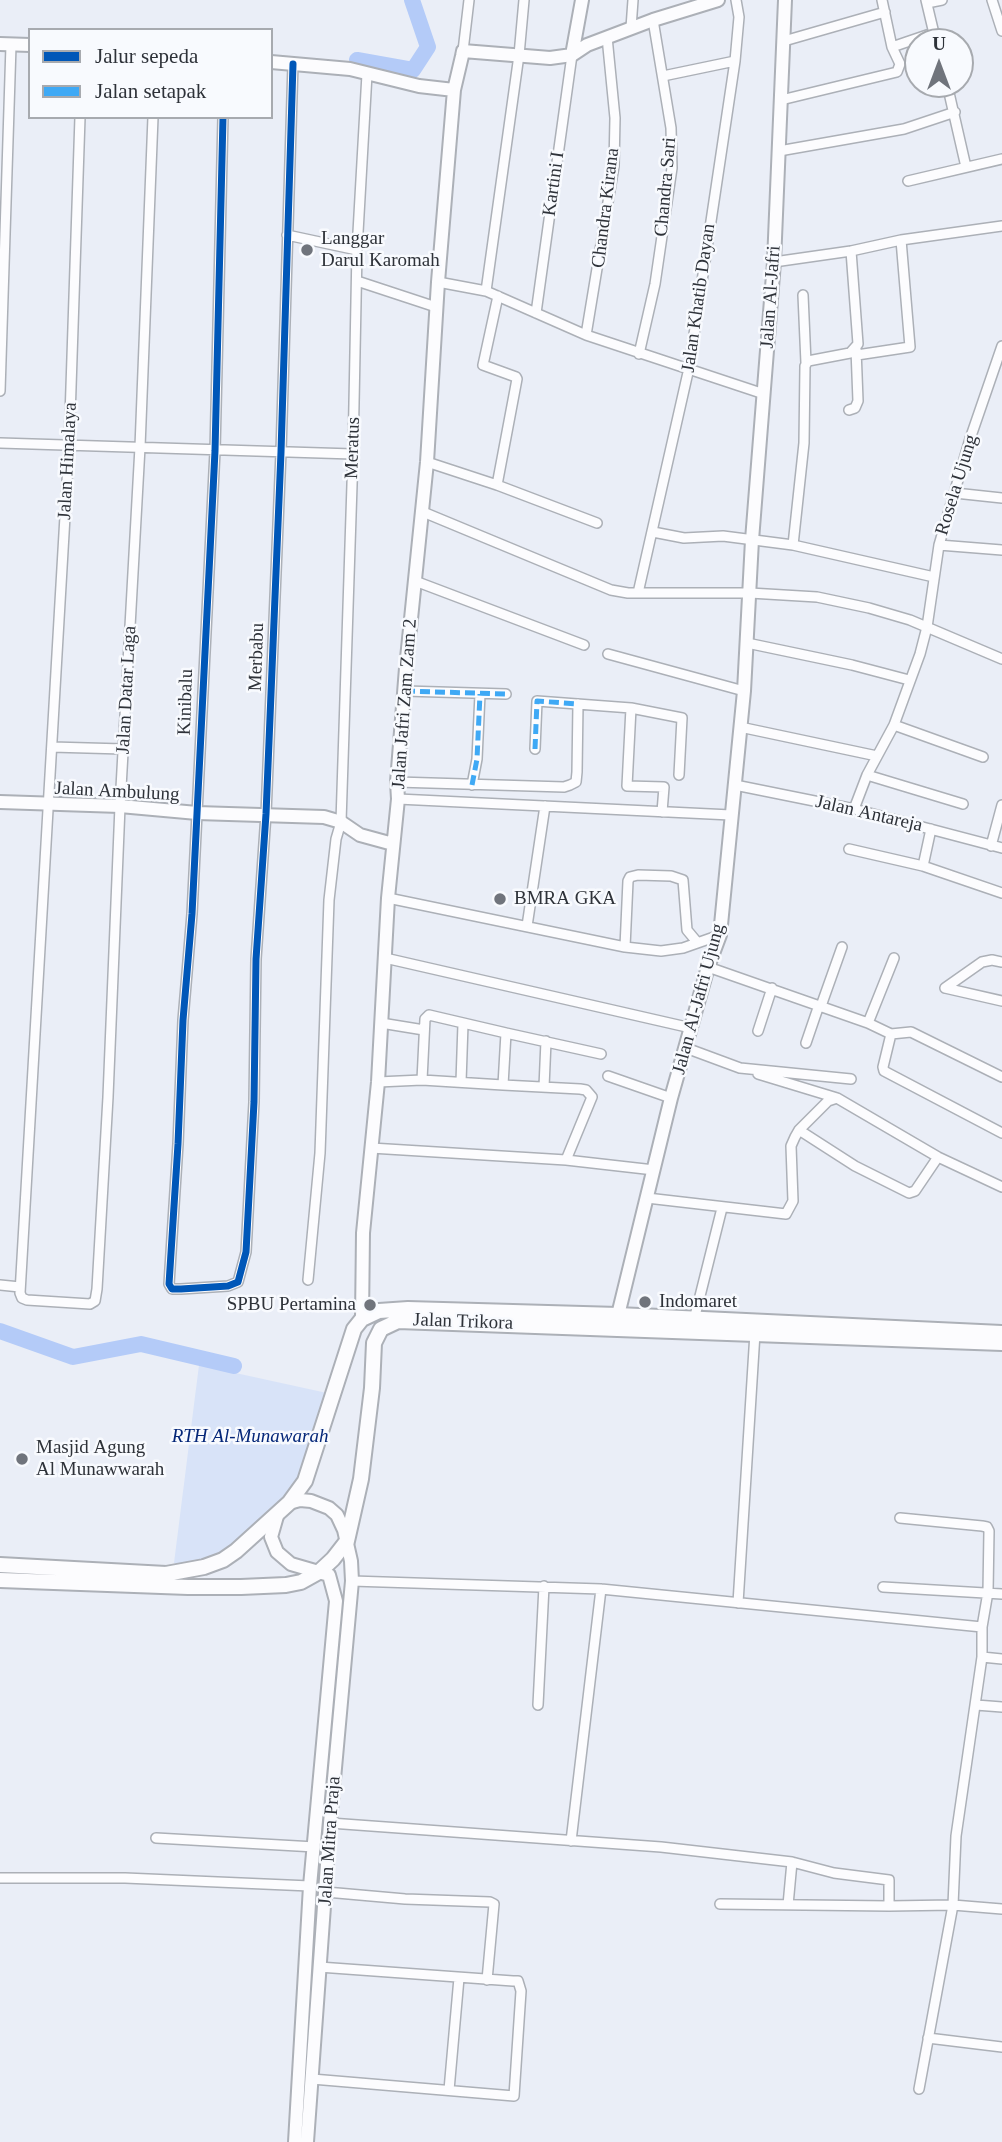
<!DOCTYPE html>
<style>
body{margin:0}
#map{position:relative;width:1002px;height:2142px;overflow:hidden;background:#eaeef7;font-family:"Times New Roman",serif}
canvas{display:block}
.legend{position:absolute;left:28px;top:28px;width:245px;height:91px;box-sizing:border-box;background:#f8fafe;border:2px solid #a7aaaf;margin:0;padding:9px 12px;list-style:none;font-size:21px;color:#2e3239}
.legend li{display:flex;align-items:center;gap:14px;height:35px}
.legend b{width:35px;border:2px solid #a7aaaf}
.north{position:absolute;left:904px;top:28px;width:70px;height:70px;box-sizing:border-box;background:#f8fafe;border:2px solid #a7aaaf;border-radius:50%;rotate:0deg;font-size:19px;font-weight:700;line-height:28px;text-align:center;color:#2e3239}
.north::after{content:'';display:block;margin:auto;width:24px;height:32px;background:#70747c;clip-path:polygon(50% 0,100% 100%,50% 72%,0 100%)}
</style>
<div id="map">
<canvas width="1002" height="2142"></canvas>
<ul class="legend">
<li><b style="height:9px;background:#0057b8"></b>Jalur sepeda</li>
<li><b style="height:9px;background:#3fa9f5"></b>Jalan setapak</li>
</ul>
<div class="north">U</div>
</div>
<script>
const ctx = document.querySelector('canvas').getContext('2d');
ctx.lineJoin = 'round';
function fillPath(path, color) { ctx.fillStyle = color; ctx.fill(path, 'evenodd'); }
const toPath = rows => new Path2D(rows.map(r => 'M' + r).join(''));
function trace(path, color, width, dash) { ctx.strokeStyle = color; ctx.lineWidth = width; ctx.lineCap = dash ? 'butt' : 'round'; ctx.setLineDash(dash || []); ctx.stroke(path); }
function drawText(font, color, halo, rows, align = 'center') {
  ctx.font = font + ' "Times New Roman",serif'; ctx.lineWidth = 5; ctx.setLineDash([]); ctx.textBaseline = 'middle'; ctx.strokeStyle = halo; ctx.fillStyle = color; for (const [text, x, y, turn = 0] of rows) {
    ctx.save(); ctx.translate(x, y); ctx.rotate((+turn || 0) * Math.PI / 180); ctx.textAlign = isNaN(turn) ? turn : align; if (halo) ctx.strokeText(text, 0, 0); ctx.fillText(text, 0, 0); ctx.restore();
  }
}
fillPath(toPath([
 [199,1365,327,1393,291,1497,233,1548,212,1558,192,1564,174,1563]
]), '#d8e3f8');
trace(toPath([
 [357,60,413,70,428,47,412,0],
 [0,1331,73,1357,141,1344,234,1366]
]), '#b4cbf8', 16);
const minor = toPath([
 [926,0,936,42],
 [992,0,1002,31],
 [927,3,942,0],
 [631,28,633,0],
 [784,41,885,12],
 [892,47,933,33],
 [463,51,469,0],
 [663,76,735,61],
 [947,84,966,167],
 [781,100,897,72,900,64,892,47,882,0],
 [80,117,69,447,20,1293,22,1298,27,1300,90,1304,95,1301,97,1289,108,1097,120,806,140,447,153,117],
 [223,117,215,451,192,914,183,1020,178,1144,169,1284,172,1289,181,1289,228,1286,238,1282,246,1252,254,1102,256,959,266,814,281,452,293,64],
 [779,151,904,129,955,112],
 [908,181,1002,159],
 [287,235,357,250],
 [774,262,851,251,901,240,1002,226],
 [357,281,436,307],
 [438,282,486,291,586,335,764,394],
 [486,291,519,55,524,0],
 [803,295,806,363],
 [536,313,572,55],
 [586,335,614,166,615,118,607,37],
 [639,354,655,284,672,168,671,128,653,20],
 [857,355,910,347,901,240],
 [0,391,11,45],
 [849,410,855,408,858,401,856,349],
 [0,443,353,454],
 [427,462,497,485,597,523],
 [497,485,517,379,516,377,483,365,498,296],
 [955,493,1002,498],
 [423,512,611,590,628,593,750,593,817,597,869,608,910,620,1002,659],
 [653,532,684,538,723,536,793,545,934,577],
 [793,545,804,443,805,366,808,361,850,353,858,344,851,251],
 [939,545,1002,550],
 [415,581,584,645],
 [638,593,689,368,735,61,739,17,736,0],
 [747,643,852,665,909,680],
 [608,654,744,691],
 [405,691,506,694],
 [631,708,627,786,664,787,662,812],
 [894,725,983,757],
 [740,727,877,756],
 [52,747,123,749],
 [535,749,537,701,631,708,682,718,679,775],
 [867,775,963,804],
 [397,782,564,787,570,785,576,782,577,772,578,704],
 [472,785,477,759,480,694],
 [735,785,854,809,1002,848],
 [398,799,731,815],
 [854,809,867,775,894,725,920,654,927,627,939,545,970,439,1002,346],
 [991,846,1002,805],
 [849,849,923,866,1002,893],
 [923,866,931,829],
 [388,898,625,947,661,951,683,948,720,935],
 [527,926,545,806],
 [625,947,628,881,630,877,638,875,671,876,683,880,687,930,697,942],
 [385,958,691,1028],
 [708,967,868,1023,891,1034,911,1032,1002,1077],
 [945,988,982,962,992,960,1002,962],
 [945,988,1002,1001],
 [821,1006,842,947],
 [381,1023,424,1030],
 [868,1023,894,958],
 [758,1031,772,988],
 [891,1034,883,1067,884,1071,1002,1133],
 [806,1043,819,1005],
 [686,1048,740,1068,851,1079],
 [758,1074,837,1098],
 [608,1076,671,1098],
 [378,1082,422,1080],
 [461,1082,463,1024],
 [503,1085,422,1080,425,1019,429,1015,506,1033],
 [544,1087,546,1041],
 [799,1130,855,1166,909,1193,915,1191,938,1157],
 [371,1148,566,1160,654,1170],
 [566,1160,592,1097,586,1090,580,1089,503,1085,506,1033,601,1054],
 [647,1198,786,1214,793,1201,791,1146,795,1137,799,1130,828,1101,837,1098,938,1157,1002,1187],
 [308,1280,320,1153,329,900,336,839,341,822,353,454,357,250,367,74],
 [0,1285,20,1287],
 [694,1320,722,1208],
 [900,1518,982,1526,987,1527,989,1531,988,1592,982,1627,982,1657,956,1836,953,1905,919,2089],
 [352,1581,601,1589,982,1627],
 [883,1587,1002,1594],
 [738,1603,755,1333],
 [982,1657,1002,1659],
 [538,1705,544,1586],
 [976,1705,1002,1707],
 [330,1823,661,1847,792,1862,834,1873,889,1880,889,1906,953,1905,1002,1909],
 [156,1838,315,1847],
 [571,1841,601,1589],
 [0,1878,125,1878,310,1886],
 [326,1892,405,1899,490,1902,494,1904,487,1980],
 [720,1904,889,1906],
 [788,1905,792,1862],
 [928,2038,1002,2047],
 [312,2079,514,2096,521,1991,518,1981,513,1981,319,1967],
 [449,2090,459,1978]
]);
const tertiary = toPath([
 [0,44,30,45],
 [572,55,582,0],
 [271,62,350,69,419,86,454,90],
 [0,802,120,806,197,813,324,817,341,822,360,835,393,844],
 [618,1315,671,1098,708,967,720,935,744,691,752,540,774,262,785,0],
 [362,1319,363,1233,378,1082,388,898,398,799,397,782,406,668,427,462,438,282,454,90,462,56,463,51,550,58,572,55,587,45,653,20,718,0],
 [289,1503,300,1500,311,1501,329,1508,337,1515,344,1530,351,1561,352,1581,330,1823,307,2142],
 [277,1516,271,1537,277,1552,291,1564,329,1575,336,1601,310,1886,295,2142]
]);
const primary = toPath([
 [0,1565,166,1574,204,1567,223,1560,236,1551,289,1503,305,1481,354,1329,362,1319,379,1311,408,1309,618,1315,1002,1333],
 [0,1580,188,1587,241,1587,286,1585,301,1582,319,1572,333,1559,347,1541,361,1479,372,1388,374,1343,381,1329,398,1321,1002,1343]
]);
trace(minor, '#acb0b7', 12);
trace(tertiary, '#acb0b7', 16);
trace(primary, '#acb0b7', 18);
trace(minor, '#fcfcfe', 9);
trace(tertiary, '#fcfcfe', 12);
trace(primary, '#fcfcfe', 14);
trace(toPath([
 [405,691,506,694],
 [535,749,537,701,578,704],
 [472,785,477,759,480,694]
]), '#3fa9f5', 5, [10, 5]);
trace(toPath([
 [223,117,215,451,192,914,183,1020,178,1144,169,1284,172,1289,181,1289,228,1286,238,1282,246,1252,254,1102,256,959,266,814,281,452,293,64]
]), '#0057b8', 7);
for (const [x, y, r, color] of [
 [307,250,7,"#70747c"],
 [500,899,7,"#70747c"],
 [645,1302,7,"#70747c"],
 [370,1305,7,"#70747c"],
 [22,1459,7,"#70747c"]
]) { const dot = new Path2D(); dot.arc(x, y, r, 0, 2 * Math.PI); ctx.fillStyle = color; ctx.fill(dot); trace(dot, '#f8fafe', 2.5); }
drawText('19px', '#2e3239', '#f8fafe', [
 ["Kartini I",554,184,-82],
 ["Chandra Sari",666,187,-85],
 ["Chandra Kirana",606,208,-83],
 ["Jalan Al-Jafri",771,297,-86],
 ["Jalan Khatib Dayan",699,298,-82],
 ["Meratus",353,448,-88],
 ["Jalan Himalaya",68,461,-87],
 ["Rosela Ujung",957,485,-73],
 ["Merbabu",257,657,-88],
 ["Jalan Datar Laga",127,690,-87],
 ["Kinibalu",186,702,-88],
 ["Jalan Jafri Zam Zam 2",405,704,-86],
 ["Jalan Ambulung",117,792,3],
 ["Jalan Antareja",869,814,13],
 ["Jalan Al-Jafri Ujung",699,999,-75],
 ["Jalan Trikora",463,1322,2],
 ["Jalan Mitra Praja",330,1841,-86]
]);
drawText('19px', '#2e3239', '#f8fafe', [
 ["Langgar",321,239],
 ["Darul Karomah",321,261],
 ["BMRA GKA",514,899],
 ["Indomaret",659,1302],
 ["SPBU Pertamina",356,1305,"right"],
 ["Masjid Agung",36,1448],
 ["Al Munawwarah",36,1470]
], 'left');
drawText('italic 19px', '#042678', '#f8fafe', [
 ["RTH Al-Munawarah",250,1437]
]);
</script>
